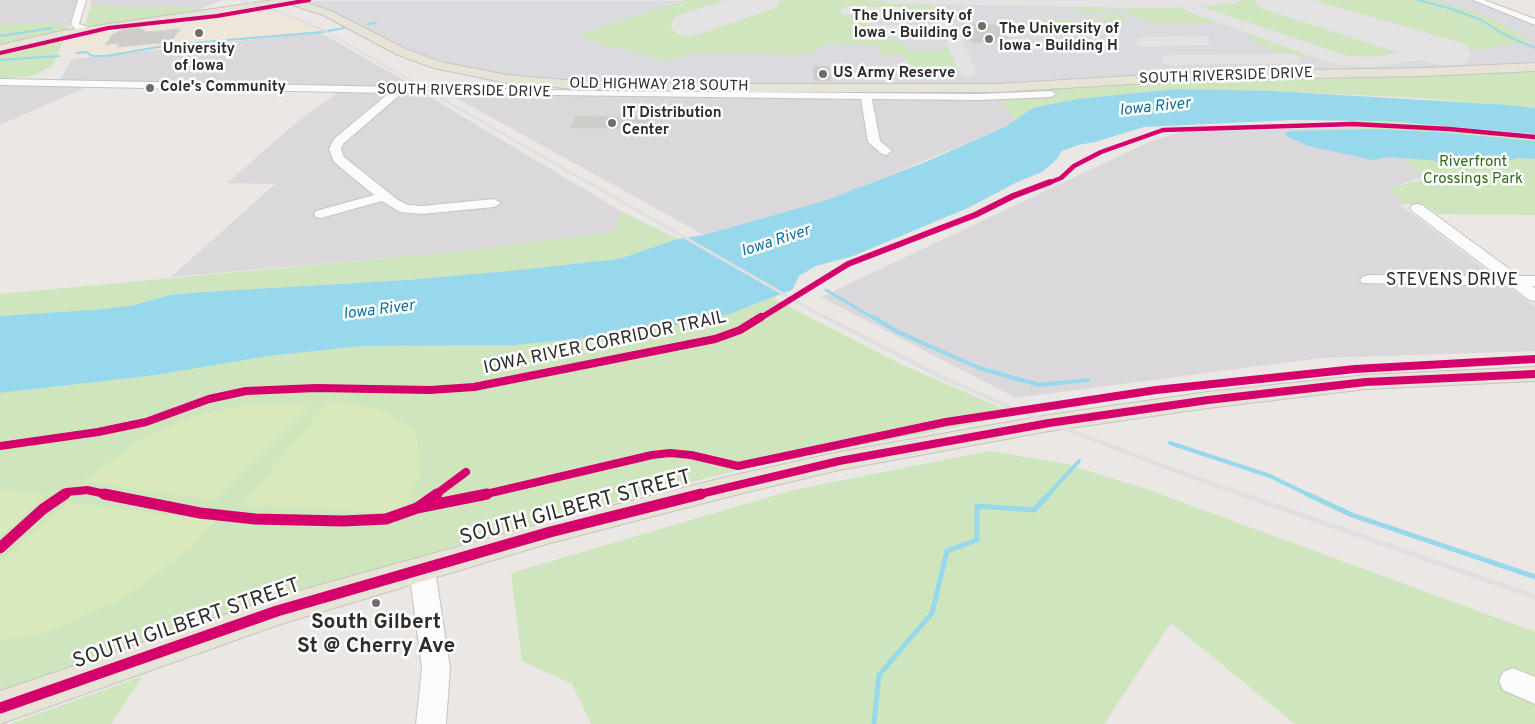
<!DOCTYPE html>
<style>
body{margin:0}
canvas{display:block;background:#eae7e4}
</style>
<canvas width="1535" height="724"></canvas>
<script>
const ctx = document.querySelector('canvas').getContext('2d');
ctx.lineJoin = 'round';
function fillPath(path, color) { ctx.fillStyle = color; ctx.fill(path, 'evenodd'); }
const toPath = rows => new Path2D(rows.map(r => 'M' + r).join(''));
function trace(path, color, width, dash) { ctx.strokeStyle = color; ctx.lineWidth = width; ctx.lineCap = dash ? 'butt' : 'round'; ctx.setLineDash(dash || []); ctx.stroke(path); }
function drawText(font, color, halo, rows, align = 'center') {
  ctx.font = font + ' Overpass,sans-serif'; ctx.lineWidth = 5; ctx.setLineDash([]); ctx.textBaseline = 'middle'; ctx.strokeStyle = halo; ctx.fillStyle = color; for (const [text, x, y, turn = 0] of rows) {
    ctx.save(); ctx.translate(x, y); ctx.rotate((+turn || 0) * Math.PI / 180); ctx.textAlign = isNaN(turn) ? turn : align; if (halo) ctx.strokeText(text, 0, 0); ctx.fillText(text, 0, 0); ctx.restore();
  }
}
fillPath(toPath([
 [0,0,78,0,69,25,0,26],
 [90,0,223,0,202,8,91,6],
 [319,32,418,88,60,80,72,59],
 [0,86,87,87,0,125],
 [338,92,425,94,621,211,616,231,474,250,171,277,275,184,227,183,297,122],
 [451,95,1001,99,1016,121,1007,126,864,186,827,200,704,235],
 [1354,127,1430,178,1416,179,1393,187,1391,192,1407,204,1399,204,1535,307,1535,351,1320,358,1016,398,821,297,1151,141,1181,132]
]), '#dbd8db');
fillPath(toPath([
 [265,8,305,23,319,32,72,59,78,44,61,46,64,38,81,34]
]), '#ede6d9');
fillPath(toPath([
 [1473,0,1535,23,1535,64,967,87,584,82,529,78,486,72,448,63,413,51,336,12,306,1]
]), '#dbdbdf');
fillPath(toPath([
 [687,0,752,0,677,26,691,29,776,0,863,0,932,5,937,9,846,9,845,17,861,17,861,14,868,14,872,40,902,41,903,45,907,45,909,51,943,51,941,46,950,46,962,75,929,75,925,67,908,67,904,55,880,55,877,45,824,44,810,55,702,53,666,61,586,40,579,34],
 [1247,0,1254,0,1420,53,1364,60,1341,58,1196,7,1211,3],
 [1292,0,1432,0,1468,10,1492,19,1533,41,1466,52],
 [1082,5,1115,7,1126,16,1121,18,1134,22,1096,20,1097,22,1095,19,1086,19,1085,17,1106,18,1104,14,1121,14,1116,9,1098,9,1102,13,1072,12,1079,11,1076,8],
 [91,6,202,8,199,12,96,26,85,25],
 [1121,6,1177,7,1226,23,1154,23,1134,17],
 [1035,19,1074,20,1083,25,1074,30,1053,29,1035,25,1032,22],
 [57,23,53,25,69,25,69,29,0,44,0,25],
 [1233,27,1241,28,1309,52,1313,55,1300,57,1290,52,1273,52],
 [64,38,53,66,32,76,0,79,0,55],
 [1535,70,1535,108,1419,98,1274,91,1176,89,1077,99,1033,108,1016,121,996,92,1208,78],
 [1343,120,1387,121,1535,135,1535,215,1438,214,1423,204,1407,204,1391,192,1393,187,1429,178],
 [621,211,678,239,619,259,519,270,407,280,203,292,170,295,134,305,105,309,0,316,0,294,474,250,615,231],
 [772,298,901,364,1017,415,738,470,509,530,230,613,0,691,0,393,156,375,268,356,362,346,515,345,596,337,684,324,729,314],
 [989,451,1066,464,1146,489,1535,632,1535,724,1295,724,1171,623,1104,724,591,724,572,684,522,661,511,573,793,490],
 [143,676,111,724,10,724]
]), '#cee5bd');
fillPath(toPath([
 [341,401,380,409,415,430,422,469,407,506,389,513,242,505,327,403],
 [278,404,310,407,214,501,83,481,139,441,186,419,233,407],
 [0,489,49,494,0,536],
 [68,502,216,521,189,550,124,598,38,636,0,640,0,561]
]), '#d8e9bb');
fillPath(toPath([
 [1176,89,1274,91,1507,105,1535,108,1535,134,1387,121,1295,120,1144,127,1095,142,1078,145,1062,151,1056,160,1042,172,1017,182,970,207,853,256,816,266,799,276,792,290,729,314,684,324,596,337,515,345,362,346,268,356,156,375,0,393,0,316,105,309,134,305,170,295,203,292,407,280,519,270,619,259,678,239,704,235,827,200,923,163,1007,126,1033,108,1077,99],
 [1376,129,1437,132,1535,141,1535,159,1519,158,1477,167,1428,160,1389,157,1373,160,1308,146,1286,136,1285,133,1291,131]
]), '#97d8ec');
trace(toPath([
 [1418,0,1452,9,1481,20,1505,35,1535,48],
 [368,24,376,23],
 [0,36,52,28],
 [77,53,86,52,92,56,106,56,170,45,322,32,344,28],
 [0,60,59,56]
]), '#97d8ec', 2);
trace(toPath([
 [826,290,875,319]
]), '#97d8ec', 3);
trace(toPath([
 [873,317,898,332,979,368,1039,385,1088,380],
 [1170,443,1270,476,1309,495],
 [1048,495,1079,461]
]), '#97d8ec', 4);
trace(toPath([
 [1307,494,1352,515,1535,577],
 [874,724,879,675,932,613,947,551,977,540,977,506,1034,510,1049,494]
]), '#97d8ec', 5);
fillPath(toPath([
 [750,0,771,0,769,3,738,14,733,12,730,9,733,6,750,0],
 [884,0,1240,0,1238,3,1233,4,1200,6,1348,56,1371,57,1418,50,1412,45,1415,41,1421,40,1434,44,1439,51,1435,58,1429,59,1371,67,1348,66,1324,61,1186,11,1184,7,1156,8,891,4,886,3,884,0],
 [848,6,906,7,911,9,914,12,911,15,906,17,843,14,840,11,843,8,848,6],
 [942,7,947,9,956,26,1015,27,1021,29,1023,32,1021,35,1015,37,961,36,976,71,974,75,967,77,960,75,958,71,944,36,876,35,870,33,868,30,870,27,876,25,940,26,934,12,937,9,942,7],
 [1202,36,1208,37,1210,41,1208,45,1144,47,1138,46,1135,42,1138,38,1144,37,1202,36],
 [1293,54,1299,55,1302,59,1299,63,1170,65,1164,64,1161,60,1164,56,1170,55,1293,54]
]), '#e4e2e2');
fillPath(toPath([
 [726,0,782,0,776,8,690,37,676,34,670,25,676,16,726,0],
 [1254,0,1313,0,1465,44,1471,54,1465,64,1449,67,1433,64,1260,8,1254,0]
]), '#e4e2e2');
const building = toPath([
 [962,24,999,25,1010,42,972,43,962,24],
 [139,28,147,32,180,29,171,42,117,47,120,43,105,45,113,34,124,29,139,28],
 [813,66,829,66,831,81,814,81,813,66],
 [576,116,655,117,650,129,569,128,576,116]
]);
fillPath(building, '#cfcdca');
trace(building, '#d5d3d0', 1);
const minor = toPath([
 [78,0,86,0,79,24,90,28,90,32,76,30,71,24,78,0],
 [1473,0,1484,0,1535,19,1535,25,1473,0],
 [0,79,598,91,979,94,1051,91,1056,94,1051,97,979,100,872,99,880,141,892,151,886,155,882,154,868,142,861,99,402,93,343,144,341,149,344,157,398,200,408,205,422,206,494,199,501,203,494,207,422,214,400,212,382,201,321,218,316,217,314,214,316,211,374,195,334,162,329,149,334,139,389,93,0,85,0,79],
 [1417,204,1422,205,1519,276,1535,276,1535,286,1532,286,1535,288,1535,301,1529,300,1511,286,1362,283,1360,280,1362,277,1368,275,1498,276,1412,211,1410,208,1412,205,1417,204],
 [422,560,431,563,435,570,450,668,446,724,416,724,422,668,409,570,413,563,422,560],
 [1513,668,1535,677,1535,704,1503,690,1499,681,1503,672,1513,668]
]);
const major = toPath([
 [275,0,298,0,331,11,406,49,441,62,507,75,576,81,753,84,998,84,1196,72,1424,68,1535,63,1535,71,1424,76,1196,80,998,92,753,92,576,89,507,83,434,68,398,55,323,15,289,4,230,14,106,29,61,37,0,53,0,45,61,31,275,0],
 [1535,367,1535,381,1366,389,1208,408,1049,431,839,470,735,495,550,543,281,624,0,724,0,691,277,597,550,521,735,475,839,452,1049,415,1208,392,1366,375,1535,367]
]);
trace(minor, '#c4c3c4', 2);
trace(major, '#c6c4c3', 2);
fillPath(minor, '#fcfbfb');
fillPath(major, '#e7e3d6');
trace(toPath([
 [241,0,283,13,325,31,410,80]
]), '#dfdee0', 2);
trace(toPath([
 [408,79,590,184]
]), '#dfdee0', 2.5);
trace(toPath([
 [588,182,827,319]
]), '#dfdee0', 3);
trace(toPath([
 [825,317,939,376,1012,408,1157,464,1244,495]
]), '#dfdee0', 4);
trace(toPath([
 [1241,494,1535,597]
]), '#dfdee0', 5);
trace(toPath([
 [0,53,108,28,217,16,309,0]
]), '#d6006c', 4);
trace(toPath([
 [1046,184,1061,178,1074,166,1101,152,1163,130,1353,124,1449,129,1535,137]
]), '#d6006c', 4.5);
trace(toPath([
 [759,319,848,264,975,215,1013,196,1050,182]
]), '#d6006c', 6);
trace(toPath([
 [0,446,98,432,146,422,209,399,246,391,316,388,430,390,474,387,715,339,740,330,761,317],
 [63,495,67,492,87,490,110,495],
 [435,495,466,472],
 [482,495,652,455,670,453,691,455,738,466,946,422,1156,390,1355,369,1535,359],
 [696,495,839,461,1049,423,1208,400,1366,382,1535,374]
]), '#d6006c', 8);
trace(toPath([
 [104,494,200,513,255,519,343,521,386,519,417,508,437,494],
 [417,508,487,494],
 [0,548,43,509,65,494],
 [0,708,277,611,550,532,701,494]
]), '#d6006c', 11);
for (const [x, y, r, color] of [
 [982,26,5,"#6f6e6d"],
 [199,33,5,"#6f6e6d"],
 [989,39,5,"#6f6e6d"],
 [823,74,5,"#6f6e6d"],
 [150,88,5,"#6f6e6d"],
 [612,123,5,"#6f6e6d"],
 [376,603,5,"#6f6e6d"]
]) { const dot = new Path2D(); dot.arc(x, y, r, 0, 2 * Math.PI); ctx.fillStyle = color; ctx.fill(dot); trace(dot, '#fff', 2); }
drawText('bold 15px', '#2d2d2d', '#fff', [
 ["The University of",972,17,"right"],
 ["Iowa - Building G",972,34,"right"],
 ["The University of",999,30],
 ["Iowa - Building H",999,47],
 ["University",199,50,"center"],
 ["of Iowa",199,67,"center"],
 ["US Army Reserve",833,74],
 ["Cole's Community",160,88],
 ["IT Distribution",622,114],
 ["Center",622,131]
], 'left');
drawText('15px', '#2d2d2d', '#fff', [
 ["SOUTH RIVERSIDE DRIVE",1226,77,-2],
 ["OLD HIGHWAY 218 SOUTH",659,86,1],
 ["SOUTH RIVERSIDE DRIVE",464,92,1]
]);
drawText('15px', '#2d6c1b', '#fff', [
 ["Riverfront",1473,163],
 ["Crossings Park",1473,180]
]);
drawText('italic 16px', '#0e71a1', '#fff', [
 ["Iowa River",1155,108,-6],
 ["Iowa River",776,242,-18],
 ["Iowa River",379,311,-7]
]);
drawText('18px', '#2d2d2d', '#fff', [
 ["STEVENS DRIVE",1452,281],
 ["IOWA RIVER CORRIDOR TRAIL",605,344,-12]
]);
drawText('21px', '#2d2d2d', '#fff', [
 ["SOUTH GILBERT STREET",576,509,-15],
 ["SOUTH GILBERT STREET",187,625,-19]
]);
drawText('bold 21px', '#2d2d2d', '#fff', [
 ["South Gilbert",376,624],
 ["St @ Cherry Ave",376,648]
]);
</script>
